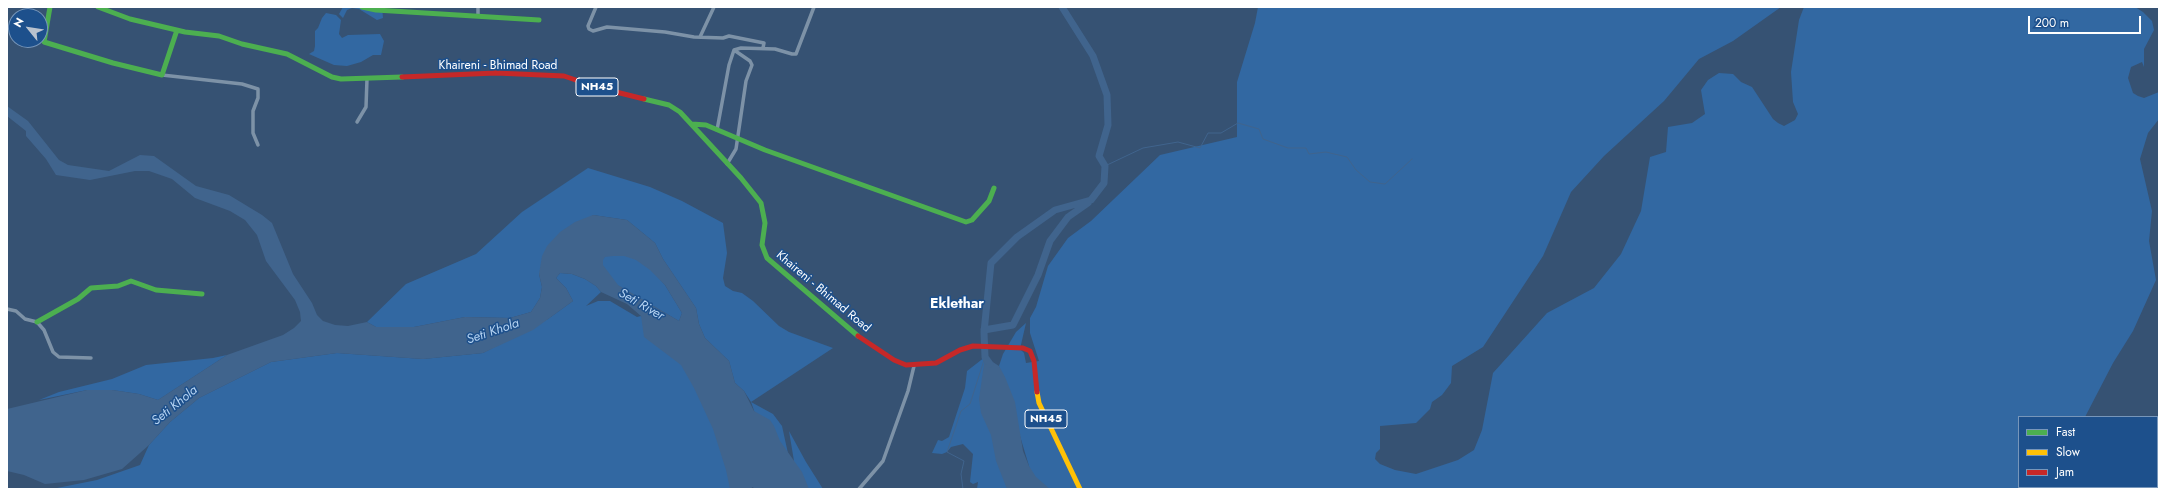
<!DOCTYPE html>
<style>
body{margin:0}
#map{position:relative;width:2166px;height:496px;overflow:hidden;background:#365273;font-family:Jost,sans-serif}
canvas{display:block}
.frame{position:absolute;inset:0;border:8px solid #fff;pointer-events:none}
.legend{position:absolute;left:2018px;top:416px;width:140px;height:72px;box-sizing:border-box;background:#1d508c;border:1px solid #7796ba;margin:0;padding:5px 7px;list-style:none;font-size:12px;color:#fff}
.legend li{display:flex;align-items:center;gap:8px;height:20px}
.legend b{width:20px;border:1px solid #7796ba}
.north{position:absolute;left:8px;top:8px;width:40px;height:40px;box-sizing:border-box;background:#1d508c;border:1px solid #7796ba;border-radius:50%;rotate:300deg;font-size:11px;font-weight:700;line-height:16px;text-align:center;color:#fff}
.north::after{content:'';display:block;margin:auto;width:14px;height:18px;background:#b9c2ce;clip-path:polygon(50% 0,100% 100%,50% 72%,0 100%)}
.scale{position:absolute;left:2028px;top:16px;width:113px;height:18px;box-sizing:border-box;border:2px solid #fff;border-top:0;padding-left:5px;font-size:12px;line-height:14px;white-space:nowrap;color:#fff;-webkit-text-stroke:3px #1d508c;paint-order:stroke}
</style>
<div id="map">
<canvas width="2166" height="496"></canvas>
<div class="frame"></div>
<ul class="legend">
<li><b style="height:5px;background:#4caf50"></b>Fast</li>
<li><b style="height:5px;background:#ffc107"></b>Slow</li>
<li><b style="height:5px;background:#c62828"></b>Jam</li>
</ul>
<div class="north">N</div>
<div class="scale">200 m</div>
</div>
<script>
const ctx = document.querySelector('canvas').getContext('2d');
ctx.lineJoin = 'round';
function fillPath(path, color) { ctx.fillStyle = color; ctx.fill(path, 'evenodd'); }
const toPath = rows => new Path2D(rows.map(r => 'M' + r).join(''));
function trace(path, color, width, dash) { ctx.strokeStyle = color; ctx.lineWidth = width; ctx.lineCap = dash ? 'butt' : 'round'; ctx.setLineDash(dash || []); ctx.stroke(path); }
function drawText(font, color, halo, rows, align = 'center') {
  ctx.font = font + ' Jost,sans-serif'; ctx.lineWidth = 3; ctx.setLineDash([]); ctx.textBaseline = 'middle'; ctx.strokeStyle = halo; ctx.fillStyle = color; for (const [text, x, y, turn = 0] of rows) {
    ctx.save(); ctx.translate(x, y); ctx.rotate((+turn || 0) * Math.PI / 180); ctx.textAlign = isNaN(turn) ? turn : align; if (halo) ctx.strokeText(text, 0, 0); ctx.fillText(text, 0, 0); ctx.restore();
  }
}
fillPath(toPath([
 [343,7,382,7,383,18,377,20,359,9,352,8,347,10,343,18,339,14],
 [1258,7,1781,7,1733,41,1699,59,1664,101,1604,156,1571,192,1543,256,1483,347,1452,366,1451,383,1442,395,1432,402,1430,409,1416,423,1380,426,1380,449,1376,453,1375,459,1380,464,1395,470,1416,474,1458,460,1474,450,1482,430,1493,373,1547,313,1594,288,1621,254,1641,211,1650,157,1666,152,1668,127,1692,123,1705,114,1701,90,1708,80,1719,73,1733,74,1741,82,1752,87,1773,119,1778,123,1784,126,1795,120,1798,114,1793,102,1791,72,1799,20,1804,7,2135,7,2143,12,2152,21,2154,30,2144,49,2144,67,2142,62,2131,67,2128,78,2133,93,2138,96,2144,98,2159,92,2159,119,2148,133,2140,159,2152,211,2149,241,2156,280,2133,331,2113,363,2085,417,2019,417,2019,487,2036,487,2034,489,1020,489,1030,471,1029,466,999,366,1003,354,1016,332,1026,323,1020,349,1024,353,1026,363,1039,361,1030,333,1030,318,1036,307,1048,266,1068,238,1091,221,1160,155,1237,137,1237,82,1255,23],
 [326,13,336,15,341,20,339,34,342,38,348,35,380,34,384,41,381,55,373,55,361,62,347,66,334,65,309,54,314,51,315,46,315,31,318,28,322,18],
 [588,168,650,187,682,201,723,223,727,253,723,278,725,286,733,291,742,293,753,301,779,326,789,332,833,348,751,402,773,414,782,426,789,458,756,416,751,402,744,391,735,383,729,361,705,338,699,324,696,308,663,259,655,243,627,220,593,215,539,274,542,287,540,298,531,312,510,318,465,317,414,327,376,327,367,322,406,284,476,254,522,212],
 [621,236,665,285,682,313,679,321,562,253],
 [560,273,572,274,585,279,596,286,601,292,586,306,598,301,610,301,637,317,641,316,701,387,734,489,52,489,97,480,140,465,149,445,170,422,199,398,271,362,337,353,423,359,483,353,548,319,573,301,566,288,556,278],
 [227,355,158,400,139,394,112,390,87,390,39,400,59,392,112,379,146,365,213,358],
 [985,357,985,358,1015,489,977,489,978,482,973,484,970,482,973,454,963,444,951,447,947,452,942,454,932,453,938,440,942,441,949,437,965,388,967,371],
 [789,431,806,462,823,489,784,489,794,461]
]), '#3268a2');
fillPath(toPath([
 [7,106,28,121,59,160,68,165,109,171,140,155,154,156,196,186,229,195,262,215,272,223,293,274,312,303,317,315,323,321,335,325,348,326,367,322,376,327,414,327,465,317,510,318,531,312,540,298,542,287,539,274,542,256,547,246,560,232,575,222,593,215,627,220,655,243,663,259,696,308,699,324,705,338,729,361,735,383,744,391,754,411,770,420,774,426,780,441,802,472,809,489,754,489,753,487,750,489,730,489,726,470,713,429,694,388,681,365,644,337,641,316,627,304,601,292,596,286,585,279,572,274,560,273,556,278,566,288,573,301,533,330,483,353,423,359,337,353,271,362,199,398,170,422,149,445,122,469,84,480,45,484,24,475,7,471,7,409,87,390,112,390,139,394,158,400,227,355,283,335,294,328,301,321,300,312,295,300,266,261,257,235,245,220,230,211,195,198,172,179,149,171,135,171,90,180,56,175,46,159,26,136,26,131,7,116],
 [613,256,624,256,636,260,650,270,665,285,682,313,679,321,618,285,603,265,603,260,605,257],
 [985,357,999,366,1005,377,1015,402,1023,451,1029,466,1036,477,1050,489,1007,489,996,461,991,435,981,413,979,399]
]), '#40648d');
trace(toPath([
 [1105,166,1143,148,1178,142,1200,148,1208,133,1221,133,1238,123,1259,129,1263,139,1288,148,1306,148,1309,154,1326,152,1347,157,1356,170,1370,182,1385,184,1412,159],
 [963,489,961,474,964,461,947,452,961,411,970,404,985,357]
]), '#40648d', 1);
trace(toPath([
 [984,330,1013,325,1038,275,1050,241,1068,217,1088,203],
 [990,364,985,357,984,332,991,263,1017,237,1055,210,1091,200,1104,183,1105,166,1099,156,1108,125,1107,95,1093,56,1062,7]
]), '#40648d', 7);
trace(toPath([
 [596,7,588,26,589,29,593,31,607,27,665,32,694,37,723,38,729,36,764,43,763,48],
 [478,16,478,7],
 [700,37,714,7],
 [162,75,242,84,258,89,258,98,253,111,253,133,258,145],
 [357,122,366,107,367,79],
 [717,130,729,65,734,50,741,48,775,49,792,54,796,54,814,7],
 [727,164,736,149,746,81,752,65,750,61,734,50],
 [7,309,16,311,25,319,37,322,44,330,53,352,59,357,91,358],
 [859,489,883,461,908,391,914,366]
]), '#7d92a7', 3.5);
trace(toPath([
 [50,7,44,42,113,63,162,75,177,30],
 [98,7,130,19,185,32,219,36,242,44,287,54,332,77,341,79,402,77],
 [362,7,376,10,539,20],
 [644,99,669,105,680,112,741,178,761,203,765,223,762,245,767,258,858,336],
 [692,124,706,125,765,150,966,222,972,220,989,201,994,188],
 [37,322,78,299,91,288,118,286,131,281,156,290,202,294]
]), '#4caf50', 5);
trace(toPath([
 [1037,392,1039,403,1080,489]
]), '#ffc107', 5);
trace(toPath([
 [402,77,496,73,564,76,596,87,644,99],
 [858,336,894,360,906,365,936,363,960,350,973,346,1023,348,1030,351,1034,361,1037,392]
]), '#c62828', 5);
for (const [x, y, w] of [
 [597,87,42],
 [1046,419,42]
]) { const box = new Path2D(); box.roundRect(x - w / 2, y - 9, w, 18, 3); ctx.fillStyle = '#1d508c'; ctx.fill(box); trace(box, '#fff', 1); }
drawText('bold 11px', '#fff', null, [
 ["NH45",597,87],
 ["NH45",1046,419]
]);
drawText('12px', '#fff', '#1d508c', [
 ["Khaireni - Bhimad Road",498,66],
 ["Khaireni - Bhimad Road",823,292,40]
]);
drawText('italic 13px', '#b6d4f3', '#1d508c', [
 ["Seti River",641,305,30],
 ["Seti Khola",493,332,-19],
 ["Seti Khola",175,406,-39]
]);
drawText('bold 14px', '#fff', '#1d508c', [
 ["Eklethar",957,305]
]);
</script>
